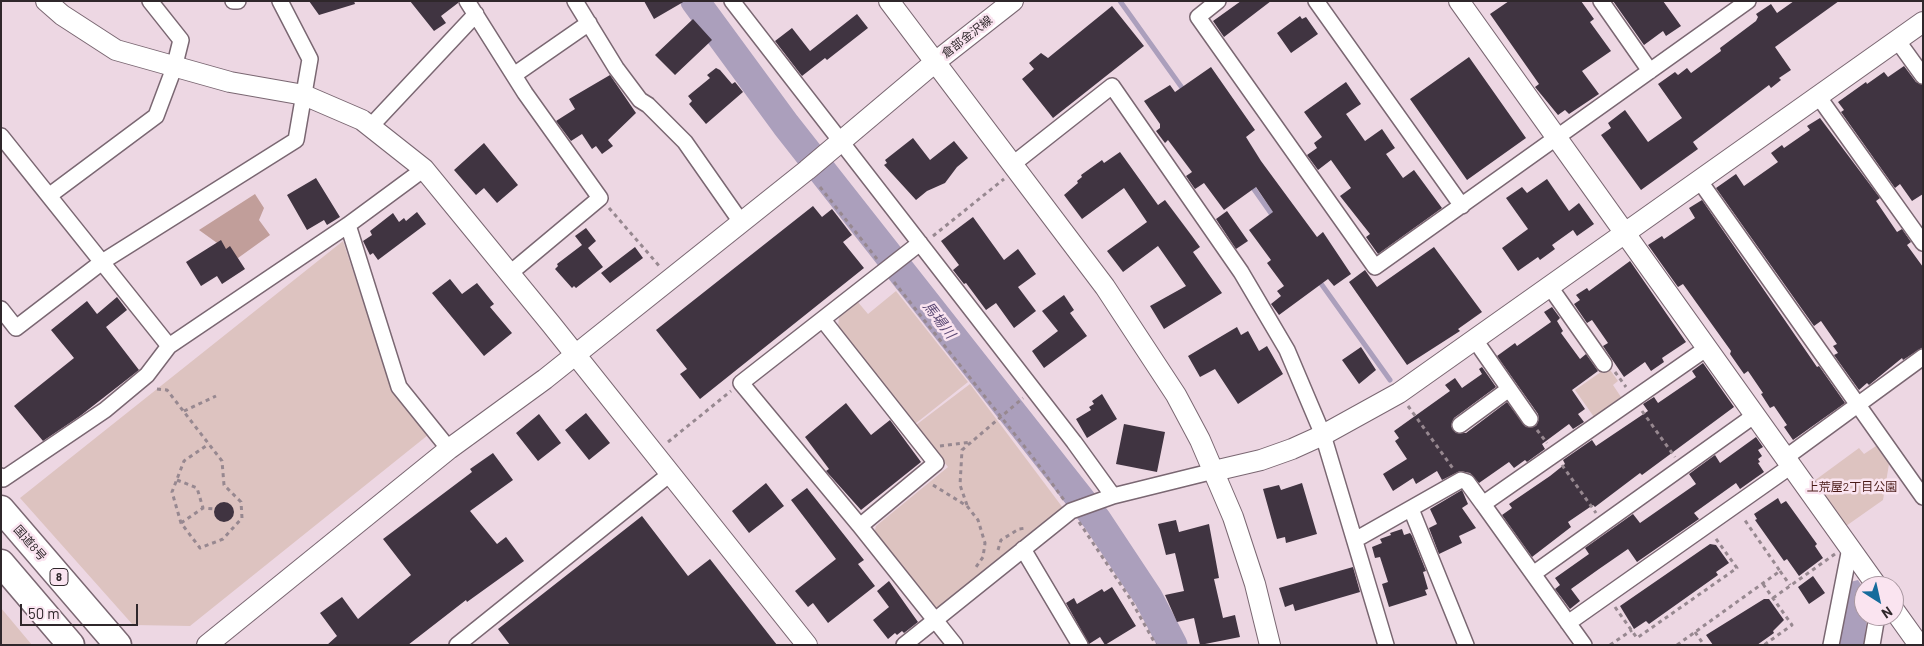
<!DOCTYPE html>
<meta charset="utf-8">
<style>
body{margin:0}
#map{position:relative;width:1924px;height:646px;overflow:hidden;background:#edd7e3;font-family:Barlow,sans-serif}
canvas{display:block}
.frame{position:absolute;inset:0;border:2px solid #2f272b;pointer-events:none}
.north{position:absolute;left:1854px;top:576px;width:50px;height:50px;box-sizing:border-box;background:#fae4f0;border:1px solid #a998a1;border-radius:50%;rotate:145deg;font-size:14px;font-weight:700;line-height:20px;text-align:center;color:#2f272b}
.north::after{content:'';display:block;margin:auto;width:18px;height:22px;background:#166c9c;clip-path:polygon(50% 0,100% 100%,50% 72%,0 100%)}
.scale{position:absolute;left:20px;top:604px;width:118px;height:22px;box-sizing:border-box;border:2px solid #2f272b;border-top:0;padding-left:6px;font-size:15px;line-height:18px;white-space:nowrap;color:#2f272b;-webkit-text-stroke:4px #fae4f0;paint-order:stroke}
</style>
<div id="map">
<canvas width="1924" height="646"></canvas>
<div class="frame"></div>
<div class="north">N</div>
<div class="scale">50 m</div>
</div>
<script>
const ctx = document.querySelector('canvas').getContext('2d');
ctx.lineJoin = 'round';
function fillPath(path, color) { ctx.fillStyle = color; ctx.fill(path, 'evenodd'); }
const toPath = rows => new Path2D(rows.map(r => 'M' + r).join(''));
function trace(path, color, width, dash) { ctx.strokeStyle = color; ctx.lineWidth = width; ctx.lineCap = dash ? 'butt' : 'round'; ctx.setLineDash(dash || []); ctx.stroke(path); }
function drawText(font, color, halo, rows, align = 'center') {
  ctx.font = font + ' Barlow,"Noto Sans JP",sans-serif'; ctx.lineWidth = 5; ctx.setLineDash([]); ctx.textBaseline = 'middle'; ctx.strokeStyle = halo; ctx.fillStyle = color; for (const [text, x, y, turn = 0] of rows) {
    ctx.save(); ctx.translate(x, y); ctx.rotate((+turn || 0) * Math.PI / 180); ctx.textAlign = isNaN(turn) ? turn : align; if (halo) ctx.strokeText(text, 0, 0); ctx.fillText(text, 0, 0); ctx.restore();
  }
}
fillPath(toPath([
 [343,241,392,389,428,435,190,626,133,625,20,498],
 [896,291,968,382,915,424,838,328,839,316,857,301,868,314],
 [1608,367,1618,381,1613,385,1621,397,1594,417,1575,390],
 [970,384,1063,508,936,612,874,534,876,526,948,467,916,425],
 [1876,446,1889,464,1883,500,1846,526,1814,481,1859,448,1864,454],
 [1,608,32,645,1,645]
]), '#ddc3c0');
fillPath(toPath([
 [255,194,264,208,259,220,270,235,238,258,199,230]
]), '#c19e9a');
fillPath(toPath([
 [1858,580,1864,589,1864,616,1867,616,1864,645,1839,645,1850,582]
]), '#ab9fbc');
trace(toPath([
 [1120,1,1185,92],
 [1251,185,1275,219],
 [1317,278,1390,380]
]), '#ab9fbc', 5);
trace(toPath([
 [695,1,786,125,1097,520,1148,597,1173,645]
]), '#ab9fbc', 29);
fillPath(toPath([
 [309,1,354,1,355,4,319,15],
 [410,1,458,1,458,3,441,16,446,23,434,31],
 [644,1,685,1,654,19],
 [1241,1,1271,1,1224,37,1213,21],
 [1509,1,1581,1,1594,19,1590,22,1611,51,1582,71,1599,94,1569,114,1565,110,1558,115,1535,87,1539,84,1490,14],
 [1613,1,1663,1,1681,26,1666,36,1663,31,1644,45],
 [1794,1,1839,1,1775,47,1791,70,1779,78,1781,80,1771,88,1769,85,1693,142,1698,149,1641,190,1601,135,1611,128,1608,123,1625,110,1648,142,1682,118,1658,84,1675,72,1678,75,1687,68,1691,73,1721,51,1720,48,1756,21,1758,17,1756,14,1771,4,1777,13],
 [1112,6,1144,46,1053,118,1022,79,1034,69,1029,63,1041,53,1048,58],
 [857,14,868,28,827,60,825,58,802,76,775,41,792,28,810,51],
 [1300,16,1302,19,1306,17,1318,34,1291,53,1277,33],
 [693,19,712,40,675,75,655,55],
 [1469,57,1526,138,1467,180,1410,99],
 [1904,66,1916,82,1923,85,1923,194,1912,201,1900,184,1895,188,1841,112,1844,110,1838,102,1866,82,1867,84,1884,72,1888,77],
 [1211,67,1255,130,1246,137,1261,161,1317,237,1323,232,1351,274,1334,286,1328,279,1279,315,1271,304,1281,296,1277,291,1284,286,1267,263,1271,260,1249,230,1273,212,1256,187,1224,210,1204,183,1195,189,1186,176,1192,172,1168,140,1165,143,1156,131,1160,128,1160,124,1144,101,1170,85,1175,92],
 [716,68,720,70,732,84,735,82,743,92,706,124,689,104,692,101,688,96,710,78,707,75],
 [610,75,636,113,608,140,613,146,602,154,596,146,592,149,582,134,571,141,556,121,575,109,569,99],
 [1346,82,1361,104,1346,114,1365,141,1382,129,1395,148,1386,154,1403,178,1414,170,1442,208,1378,254,1366,237,1370,234,1340,196,1351,188,1331,160,1318,170,1307,155,1317,148,1314,143,1322,137,1304,112],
 [1820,118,1880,198,1876,201,1897,232,1902,229,1911,242,1907,245,1923,267,1923,347,1903,360,1902,358,1869,385,1867,383,1859,390,1834,355,1838,353,1833,346,1837,344,1821,321,1814,326,1716,188,1736,174,1744,186,1778,162,1771,153,1782,145,1784,148,1810,130,1807,126],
 [913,138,930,160,954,141,968,158,957,167,945,183,927,191,916,200,884,165,887,163,885,160],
 [484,143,518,185,497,203,484,188,476,195,454,170],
 [1120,152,1158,205,1165,200,1192,236,1200,247,1193,252,1222,293,1164,329,1150,306,1186,286,1158,246,1123,272,1107,251,1147,222,1124,188,1082,219,1064,195,1078,183,1077,181,1082,177,1081,175,1102,160,1104,163],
 [316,178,340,217,327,225,324,220,307,230,287,195],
 [1547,179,1569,211,1579,203,1594,224,1577,236,1573,230,1552,245,1555,249,1540,260,1538,257,1518,271,1502,248,1528,229,1506,198,1522,187,1527,193],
 [1702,200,1817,367,1819,366,1845,403,1793,440,1784,427,1787,425,1774,406,1770,408,1761,394,1763,393,1748,371,1744,374,1730,354,1731,351,1683,284,1678,287,1648,245,1662,236,1664,239,1695,218,1689,208],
 [813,206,822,217,832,209,852,235,843,242,864,268,700,399,680,374,687,369,656,330],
 [1227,211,1248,241,1236,249,1216,219],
 [417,212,426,224,378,260,373,253,370,255,363,241,372,235,370,231,393,213,399,222,404,218,406,221],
 [973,217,1004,260,1018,249,1036,274,1018,287,1036,311,1014,328,996,303,986,310,966,283,964,284,953,270,959,265,941,241],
 [586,228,596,241,588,248,603,267,576,288,574,286,572,288,555,269,558,266,557,264,582,245,575,236],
 [221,240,226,249,230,246,245,269,222,284,217,276,201,286,186,262],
 [635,247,643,258,610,283,601,273],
 [1434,247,1482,312,1458,329,1460,331,1407,365,1349,282,1365,270,1377,287],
 [1630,261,1686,342,1662,358,1664,362,1651,371,1645,362,1624,377,1603,346,1608,343,1592,320,1587,323,1574,304,1580,300,1576,295,1587,288,1589,291],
 [450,279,462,294,477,283,494,304,490,307,512,333,484,356,432,293],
 [1064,295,1074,310,1070,313,1087,336,1044,368,1032,351,1058,331,1042,311],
 [117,297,127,310,106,327,139,370,80,416,43,441,14,406,74,358,51,330,87,301,97,314],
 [1552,307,1560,318,1557,321,1563,331,1561,333,1580,359,1586,354,1598,371,1572,390,1585,409,1578,414,1584,422,1573,429,1569,424,1542,444,1545,449,1527,462,1525,460,1514,468,1509,462,1479,483,1470,473,1460,471,1442,480,1437,471,1416,484,1413,478,1393,491,1383,474,1407,459,1395,441,1399,438,1394,431,1450,391,1445,385,1455,378,1462,388,1482,374,1479,369,1482,367,1496,387,1454,418,1451,426,1456,433,1466,433,1507,402,1526,427,1536,426,1539,419,1538,414,1497,356,1515,343,1517,346,1551,322,1544,312],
 [1237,327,1241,335,1248,331,1259,351,1267,346,1283,374,1238,404,1215,369,1200,377,1188,356],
 [1361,347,1376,370,1359,384,1342,360],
 [1703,363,1734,407,1642,475,1640,473,1595,507,1593,505,1568,522,1571,527,1532,557,1502,515,1512,508,1509,504,1550,476,1565,464,1563,460,1592,440,1596,446,1648,411,1643,404,1654,397,1658,403,1696,377,1692,371],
 [1102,394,1117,419,1087,438,1076,419,1091,410,1089,407,1094,404,1092,401],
 [846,403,871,435,890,420,921,462,861,510,826,471,829,469,805,437],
 [586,413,610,443,589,460,565,430],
 [539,414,561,443,538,461,516,433],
 [1124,424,1165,432,1157,472,1116,464],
 [1756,437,1763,447,1758,450,1762,456,1758,459,1760,462,1758,463,1764,472,1740,489,1736,483,1694,513,1699,519,1637,562,1628,549,1599,569,1571,589,1580,601,1570,609,1555,589,1560,585,1555,578,1589,554,1585,548,1633,514,1640,523,1696,484,1689,474,1715,455,1720,463],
 [493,453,513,480,470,511,497,544,506,537,524,561,467,602,466,600,408,645,327,645,337,636,320,613,342,597,358,619,411,575,383,539,472,472,470,469],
 [766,483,784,506,749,533,732,511],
 [1302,483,1317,534,1286,543,1285,537,1277,539,1263,489,1279,485,1281,490],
 [807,488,864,560,858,564,875,586,828,623,813,603,808,607,795,591,836,559,791,500],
 [1462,490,1468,504,1462,508,1476,528,1459,536,1462,543,1439,554,1429,528,1437,524,1430,509],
 [1778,498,1781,504,1786,501,1817,544,1815,546,1823,558,1799,576,1787,559,1784,561,1755,520,1757,519,1754,514],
 '214 512a10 10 0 1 1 20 0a10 10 0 1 1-20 0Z',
 [642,516,688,576,710,559,777,645,510,645,498,629],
 [1176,520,1179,532,1209,524,1219,578,1214,579,1223,618,1235,615,1240,637,1200,645,1194,618,1177,622,1165,595,1184,591,1175,553,1166,555,1158,524],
 [1402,529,1404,535,1410,533,1412,536,1426,571,1423,572,1428,589,1425,590,1427,595,1389,607,1382,584,1388,582,1380,557,1375,558,1372,547,1382,543,1380,539,1391,535,1390,533],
 [1710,544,1716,545,1729,563,1716,572,1718,575,1649,624,1646,621,1634,629,1620,606],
 [1353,567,1360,592,1295,611,1293,604,1285,607,1279,588],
 [1813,576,1825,593,1809,604,1798,587],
 [889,581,918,622,904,633,902,631,897,635,895,633,888,639,873,620,889,607,877,591],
 [1112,587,1136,626,1105,645,1100,637,1089,644,1066,603,1074,598,1077,604,1102,589,1104,592],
 [1764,599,1769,599,1784,620,1773,631,1774,633,1757,645,1713,645,1706,635]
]), '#403441');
const street = toPath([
 [233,1,238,1],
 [467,1,525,93,600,198,509,274],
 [575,1,616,68,640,100,648,105,685,142,741,222],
 [732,1,1074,442,1113,496],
 [1218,1,1198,17,1375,267,1748,1],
 [1316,1,1462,206],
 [1601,1,1650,71],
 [1897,40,1923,76],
 [514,75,589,23],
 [1818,96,1923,243],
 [370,127,476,14],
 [1,136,169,346],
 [1013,164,1112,86,1241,272,1287,350,1323,435,1386,645],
 [1699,180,1923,497],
 [50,195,156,116,174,68,181,40,150,1],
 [348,225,399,387,449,449],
 [920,243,741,383,860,526,955,645],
 [1550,287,1604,364],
 [1,309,16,328,102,262,296,140,310,59,280,1],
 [823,320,936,463,860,526],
 [1475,340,1530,419],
 [1460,425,1509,389],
 [1785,458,1923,357],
 [1,476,3,479,105,410,147,375,169,346,348,225,424,169],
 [1411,509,1466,645],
 [1355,540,1461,480,1467,482,1483,504],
 [1023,549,1080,645],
 [1533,574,1755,415],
 [1568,623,1791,466],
 [457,645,670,474],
 [904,645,1071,511,1113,496,1214,471],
 [1584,645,1483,504,1707,348],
 [1831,645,1850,548],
 [1872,645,1877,616]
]);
const secondary = toPath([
 [46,1,62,15,116,50,230,82,304,95,362,120,424,169,551,324,807,645],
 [889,1,1105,287,1176,395,1200,440,1233,517,1255,584,1270,645],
 [1459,1,1877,586],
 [1214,471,1261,460,1292,449,1323,435,1399,393,1923,22],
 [1894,610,1919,645],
 [207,645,449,449,545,379,807,170,934,63,1013,1]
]);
const highway = toPath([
 [1,509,118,645],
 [1,563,71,645]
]);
trace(street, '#7a6772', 18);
trace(secondary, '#7a6772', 22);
trace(highway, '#7a6772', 29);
trace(toPath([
 [820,187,877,259],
 [609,208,661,268],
 [933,236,1004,179],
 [894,282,1032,456,1064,500],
 [1615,372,1626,387],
 [157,389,167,390,222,461,224,485,241,502,242,518,223,539,200,548,181,523,172,492,184,461,209,444],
 [1408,406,1454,470],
 [184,411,216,396],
 [1642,411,1675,457],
 [1537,430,1547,443],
 [668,442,731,391],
 [940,446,971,442],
 [1562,465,1596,513],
 [177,480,197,488,203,508],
 [933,485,967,506,978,520,985,543,983,557,976,567],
 [967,505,960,485,962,450,1023,398],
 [1079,522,1129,597,1156,645],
 [181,523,203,508,214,509],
 [998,550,1001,540,1019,529,1026,528],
 [1780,571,1790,585],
 [1763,584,1792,625,1764,645],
 [1773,598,1835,554],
 [1615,607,1637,638,1737,568,1714,536],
 [1695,632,1704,645],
 [1610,645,1632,630],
 [1677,645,1780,571,1744,519]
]), '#978890', 3, [4, 4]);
trace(street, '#fff', 15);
trace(secondary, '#fff', 20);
trace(highway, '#fff', 26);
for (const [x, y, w] of [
 [59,577,18]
]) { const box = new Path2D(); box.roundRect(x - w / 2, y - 8.5, w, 17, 4); ctx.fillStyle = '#fae4f0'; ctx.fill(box); trace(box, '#2f272b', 1); }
drawText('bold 11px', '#2f272b', null, [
 ["8",59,577]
]);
drawText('12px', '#2f272b', '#fae4f0', [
 ["倉部金沢線",967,37,-38],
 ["国道8号",30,543,49]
]);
drawText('12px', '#481916', '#fae4f0', [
 ["上荒屋2丁目公園",1852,487]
]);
drawText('italic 14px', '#5c4a75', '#fae4f0', [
 ["馬場川",939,320,52]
]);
</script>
